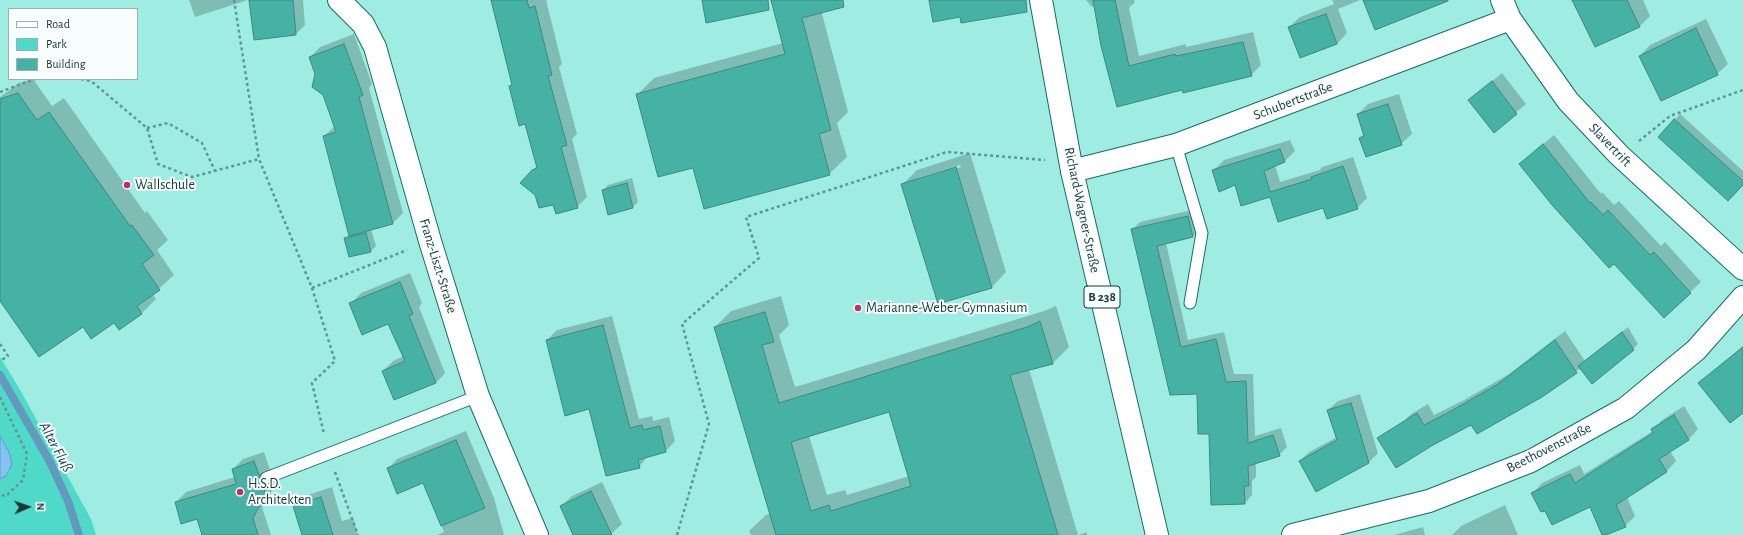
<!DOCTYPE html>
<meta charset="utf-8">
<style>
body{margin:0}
#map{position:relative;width:1743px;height:535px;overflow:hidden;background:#9fede2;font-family:"Alegreya Sans",sans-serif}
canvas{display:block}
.legend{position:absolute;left:8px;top:8px;width:130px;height:72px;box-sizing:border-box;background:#f7fefd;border:1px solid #9eafad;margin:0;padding:5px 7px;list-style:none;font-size:12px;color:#183834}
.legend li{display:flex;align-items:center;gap:8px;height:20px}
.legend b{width:20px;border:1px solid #9eafad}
.north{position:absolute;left:8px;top:487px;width:40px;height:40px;-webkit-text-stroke:3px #f7fefd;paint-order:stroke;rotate:88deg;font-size:11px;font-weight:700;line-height:16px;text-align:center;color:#183834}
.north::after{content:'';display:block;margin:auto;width:14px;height:18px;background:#183834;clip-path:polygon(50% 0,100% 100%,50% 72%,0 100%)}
</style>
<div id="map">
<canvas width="1743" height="535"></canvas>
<ul class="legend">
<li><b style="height:5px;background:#fff"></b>Road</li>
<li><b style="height:11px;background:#4ed9c9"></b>Park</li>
<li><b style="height:11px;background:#46b2a6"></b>Building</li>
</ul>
<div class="north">N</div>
</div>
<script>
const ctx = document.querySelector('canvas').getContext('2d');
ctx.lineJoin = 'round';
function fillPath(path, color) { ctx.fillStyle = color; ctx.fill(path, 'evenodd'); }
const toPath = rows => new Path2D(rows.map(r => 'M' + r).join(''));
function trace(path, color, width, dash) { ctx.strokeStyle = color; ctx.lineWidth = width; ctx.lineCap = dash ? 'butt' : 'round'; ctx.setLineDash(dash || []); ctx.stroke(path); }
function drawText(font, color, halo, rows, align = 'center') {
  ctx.font = font + ' "Alegreya Sans",sans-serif'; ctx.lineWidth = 4; ctx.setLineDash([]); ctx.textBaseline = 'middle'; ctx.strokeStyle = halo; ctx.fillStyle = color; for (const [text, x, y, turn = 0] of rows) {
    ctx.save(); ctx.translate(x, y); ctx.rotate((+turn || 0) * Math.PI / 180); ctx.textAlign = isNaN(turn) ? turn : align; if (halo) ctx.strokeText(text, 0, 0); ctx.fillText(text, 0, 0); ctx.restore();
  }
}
fillPath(toPath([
 [0,357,19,388,91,519,96,535,0,535,0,479,6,476,10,470,9,452,0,436]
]), '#4ed9c9');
const water = toPath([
 [0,436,9,452,12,464,6,476,0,479,0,436]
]);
fillPath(water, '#82c2f7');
trace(water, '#6299bc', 1);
fillPath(toPath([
 [189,0,248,0,195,17],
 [250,0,303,0,305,25,296,34],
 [492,0,546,0,562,64,559,67,577,134,572,139,587,197,577,207,554,203,533,170,537,166,526,123,510,87,513,84],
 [772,0,826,0,820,6,848,112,837,123,847,157,829,174,637,95,654,78,783,43],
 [1086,0,1134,0,1135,2,1129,8,1139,56,1186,44,1186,47,1253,32,1261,65,1251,75,1183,89,1118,106,1096,6,1092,7],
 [1332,0,1360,0,1338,9,1347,33,1337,44,1300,57,1289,27,1300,17,1334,4],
 [1573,0,1643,0,1650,16,1640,26,1595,46],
 [1706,19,1728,64,1717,74,1640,56,1650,45],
 [354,34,372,84,369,88,403,213,393,223,371,229,376,246,371,251,345,239,350,234,324,136,335,126,310,57,320,47],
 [1502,73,1526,104,1494,131,1470,100],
 [33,79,52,106,64,98,145,213,147,211,168,240,157,250,174,275,153,294,156,299,142,313,119,329,114,321,83,326,0,302,0,97,19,83],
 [1399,94,1412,134,1401,144,1360,138,1364,134,1358,114,1368,104],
 [1680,114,1743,171,1743,184,1659,137],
 [1554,135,1601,194,1602,192,1614,205,1619,201,1661,246,1665,242,1701,282,1664,317,1520,164],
 [1290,140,1295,151,1285,161,1275,165,1280,182,1320,170,1322,167,1353,157,1367,198,1357,208,1324,207,1271,196,1236,183,1214,170,1224,160],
 [970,153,1006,272,992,287,902,185,917,170],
 [960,165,961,167,918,180,918,178],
 [632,178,638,202,633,207,609,213,603,190,608,185],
 [1196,209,1201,229,1193,236,1166,243,1188,340,1224,332,1234,374,1253,374,1255,436,1281,428,1287,447,1279,455,1256,462,1256,477,1252,481,1252,495,1245,503,1210,433,1198,393,1132,230,1140,222],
 [410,273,422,303,419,307,445,373,436,383,383,371,393,361,404,356,389,323,351,303,361,293],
 [781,296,789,325,779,335,795,387,1044,311,1056,306,1069,347,1053,363,1029,369,1078,535,1087,532,1087,535,751,535,749,531,766,515,771,513,715,327,731,311],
 [890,411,909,476,847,495,845,490,827,495,809,436],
 [612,316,639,419,652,416,653,421,669,417,675,441,666,451,648,456,639,467,590,408,547,340,557,330],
 [1628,327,1638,344,1633,349,1581,368,1542,396,1472,424,1415,455,1401,424,1411,414,1428,404,1434,415,1464,400,1509,374,1565,331,1585,361],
 [1743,346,1743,411,1699,383],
 [1360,394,1378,453,1369,462,1316,491,1300,461,1309,452,1337,437,1328,410,1338,401],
 [1684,406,1698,429,1689,439,1670,451,1676,461,1667,471,1627,497,1635,516,1625,526,1603,535,1590,506,1545,509,1533,493,1542,483,1580,465,1584,474,1653,431,1662,420],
 [466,431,494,498,504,535,437,535,444,532,424,482,388,469,397,459],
 [264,452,275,485,262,507,271,535,203,535,198,518,176,502,186,492,235,477,233,469,243,459],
 [602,482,622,524,610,535,573,535,561,506,572,496],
 [332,487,342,521,353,518,358,535,303,535,294,506,305,496],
 [1505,505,1518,535,1452,535,1461,526],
 [1423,527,1425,535,1394,535]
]), '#0003');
trace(toPath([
 [0,375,50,462,68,501,79,535]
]), '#6299bc', 8);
const building = toPath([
 [249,0,293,0,296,35,254,40,249,0],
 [491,0,527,0,529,8,535,6,552,75,548,76,567,145,561,147,578,208,556,214,553,205,539,208,535,195,520,183,532,170,537,168,525,124,519,126,509,86,512,85,491,0],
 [702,0,768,0,769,10,706,23,702,0],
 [771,0,843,0,844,7,802,18,831,130,819,134,830,175,704,209,693,168,658,177,636,94,785,54,771,0],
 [929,0,1026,0,1027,12,961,23,960,17,933,22,929,0],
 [1093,0,1115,0,1129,66,1175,54,1176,56,1243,42,1252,76,1183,93,1182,90,1117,107,1101,46,1093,0],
 [1363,0,1448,0,1448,1,1375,30,1363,0],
 [1572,0,1627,0,1640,27,1595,47,1572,0],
 [1326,14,1337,44,1300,58,1288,27,1326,14],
 [1696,28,1718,75,1661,101,1639,56,1696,28],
 [344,44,363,95,359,97,393,224,349,236,323,136,336,132,323,95,312,87,315,74,309,57,344,44],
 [1492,81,1517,114,1494,133,1468,100,1492,81],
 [18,93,37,120,49,112,130,226,132,225,154,255,142,264,160,290,137,306,142,314,119,330,114,323,91,339,83,327,39,357,0,301,0,99,18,93],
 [1388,104,1402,145,1366,157,1359,138,1364,136,1357,114,1388,104],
 [1674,119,1743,181,1743,185,1728,201,1658,137,1674,119],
 [1543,144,1590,203,1591,202,1603,215,1608,210,1650,255,1654,252,1691,293,1664,318,1614,264,1609,268,1552,205,1519,164,1543,144],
 [1280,149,1285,162,1264,171,1270,192,1312,179,1311,177,1343,166,1358,209,1327,219,1323,208,1278,222,1270,197,1241,206,1235,185,1219,192,1212,170,1280,149],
 [956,167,992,288,938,304,901,184,956,167],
 [627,183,633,208,608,215,602,190,627,183],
 [1188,216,1193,237,1157,246,1181,347,1216,339,1226,382,1246,381,1248,443,1273,435,1280,456,1248,466,1249,486,1244,486,1245,504,1211,505,1209,434,1198,434,1197,394,1170,395,1131,229,1188,216],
 [366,233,371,252,349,257,344,238,366,233],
 [400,282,413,314,409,316,436,383,394,400,382,371,405,361,388,324,362,335,349,303,400,282],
 [765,312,774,342,762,345,779,403,1027,327,1040,321,1053,364,1010,375,1058,535,776,535,714,327,765,312],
 [889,412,911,486,831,511,829,505,811,511,791,442,889,412],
 [603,325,630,428,642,425,643,430,660,426,666,452,638,460,640,468,606,476,589,409,565,416,546,340,603,325],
 [1622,332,1634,350,1592,384,1578,366,1622,332],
 [1555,340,1577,373,1542,397,1477,434,1471,425,1433,445,1396,468,1377,438,1417,413,1424,425,1453,410,1498,384,1555,340],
 [1743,347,1743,413,1730,423,1698,383,1743,347],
 [1351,403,1369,463,1316,492,1299,461,1337,440,1327,410,1351,403],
 [1674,415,1689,440,1659,459,1667,472,1616,505,1626,527,1606,535,1602,535,1590,507,1552,525,1545,511,1541,512,1531,493,1570,474,1575,483,1653,433,1651,429,1674,415],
 [456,440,485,508,441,526,423,483,397,494,387,468,456,440],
 [254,461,266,495,253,518,258,535,202,535,197,519,181,524,175,502,236,484,232,469,254,461],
 [591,491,612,535,573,535,560,506,591,491],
 [321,497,333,535,302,535,293,506,321,497]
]);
fillPath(building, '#46b2a6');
trace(building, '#3b8980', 1);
const service = toPath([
 [1176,145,1202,233,1190,303],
 [266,478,478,396]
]);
const minor = toPath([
 [339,0,363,24,375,47,430,241,478,396,537,535],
 [1502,0,1510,19,1568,101,1619,155,1743,269],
 [1072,171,1176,145,1510,19],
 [1293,535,1429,501,1531,461,1626,408,1696,350,1743,297]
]);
const primary = toPath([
 [1041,0,1072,171,1157,535]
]);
trace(service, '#166c63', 13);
trace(minor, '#166c63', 24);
trace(primary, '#166c63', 24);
trace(toPath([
 [234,0,259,159],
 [81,79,91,81,147,128,158,164,192,177,259,159,312,288,335,361,312,383,324,434],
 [0,92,35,79],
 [147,128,168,123,202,143,215,171],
 [1639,141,1670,116,1743,90],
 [312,288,407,250],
 [0,344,8,356,0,361],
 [0,397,27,454,23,480,6,496,0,495],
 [335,472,358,535],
 [677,535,709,424,682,324,759,258,746,217,947,152,1045,160]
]), '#5f978f', 2.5, [3, 3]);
trace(service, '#fff', 11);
trace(minor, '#fff', 22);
trace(primary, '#fff', 22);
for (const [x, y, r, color] of [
 [127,185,4,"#bd3061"],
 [858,308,4,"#bd3061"],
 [240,492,4,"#bd3061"]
]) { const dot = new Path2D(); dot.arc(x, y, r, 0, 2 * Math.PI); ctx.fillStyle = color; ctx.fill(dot); trace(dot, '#f7fefd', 1.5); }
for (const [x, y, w] of [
 [1102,297,36]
]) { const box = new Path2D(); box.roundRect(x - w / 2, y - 11, w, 22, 3); ctx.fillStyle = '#f7fefd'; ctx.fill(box); trace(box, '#183834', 1); }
drawText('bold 13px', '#183834', null, [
 ["B 238",1102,297]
]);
drawText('14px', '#183834', '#f7fefd', [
 ["Schubertstraße",1293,101,-21],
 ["Slavertrift",1610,145,46],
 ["Richard-Wagner-Straße",1082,210,78],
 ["Franz-Liszt-Straße",438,266,73],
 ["Beethovenstraße",1549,448,-27]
]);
drawText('14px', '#183834', '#f7fefd', [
 ["Wallschule",135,185],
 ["Marianne-Weber-Gymnasium",866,308],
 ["H.S.D.",248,484],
 ["Architekten",248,500]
], 'left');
drawText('italic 15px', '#12354f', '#f7fefd', [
 ["Alter Fluß",56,447,62]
]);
</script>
